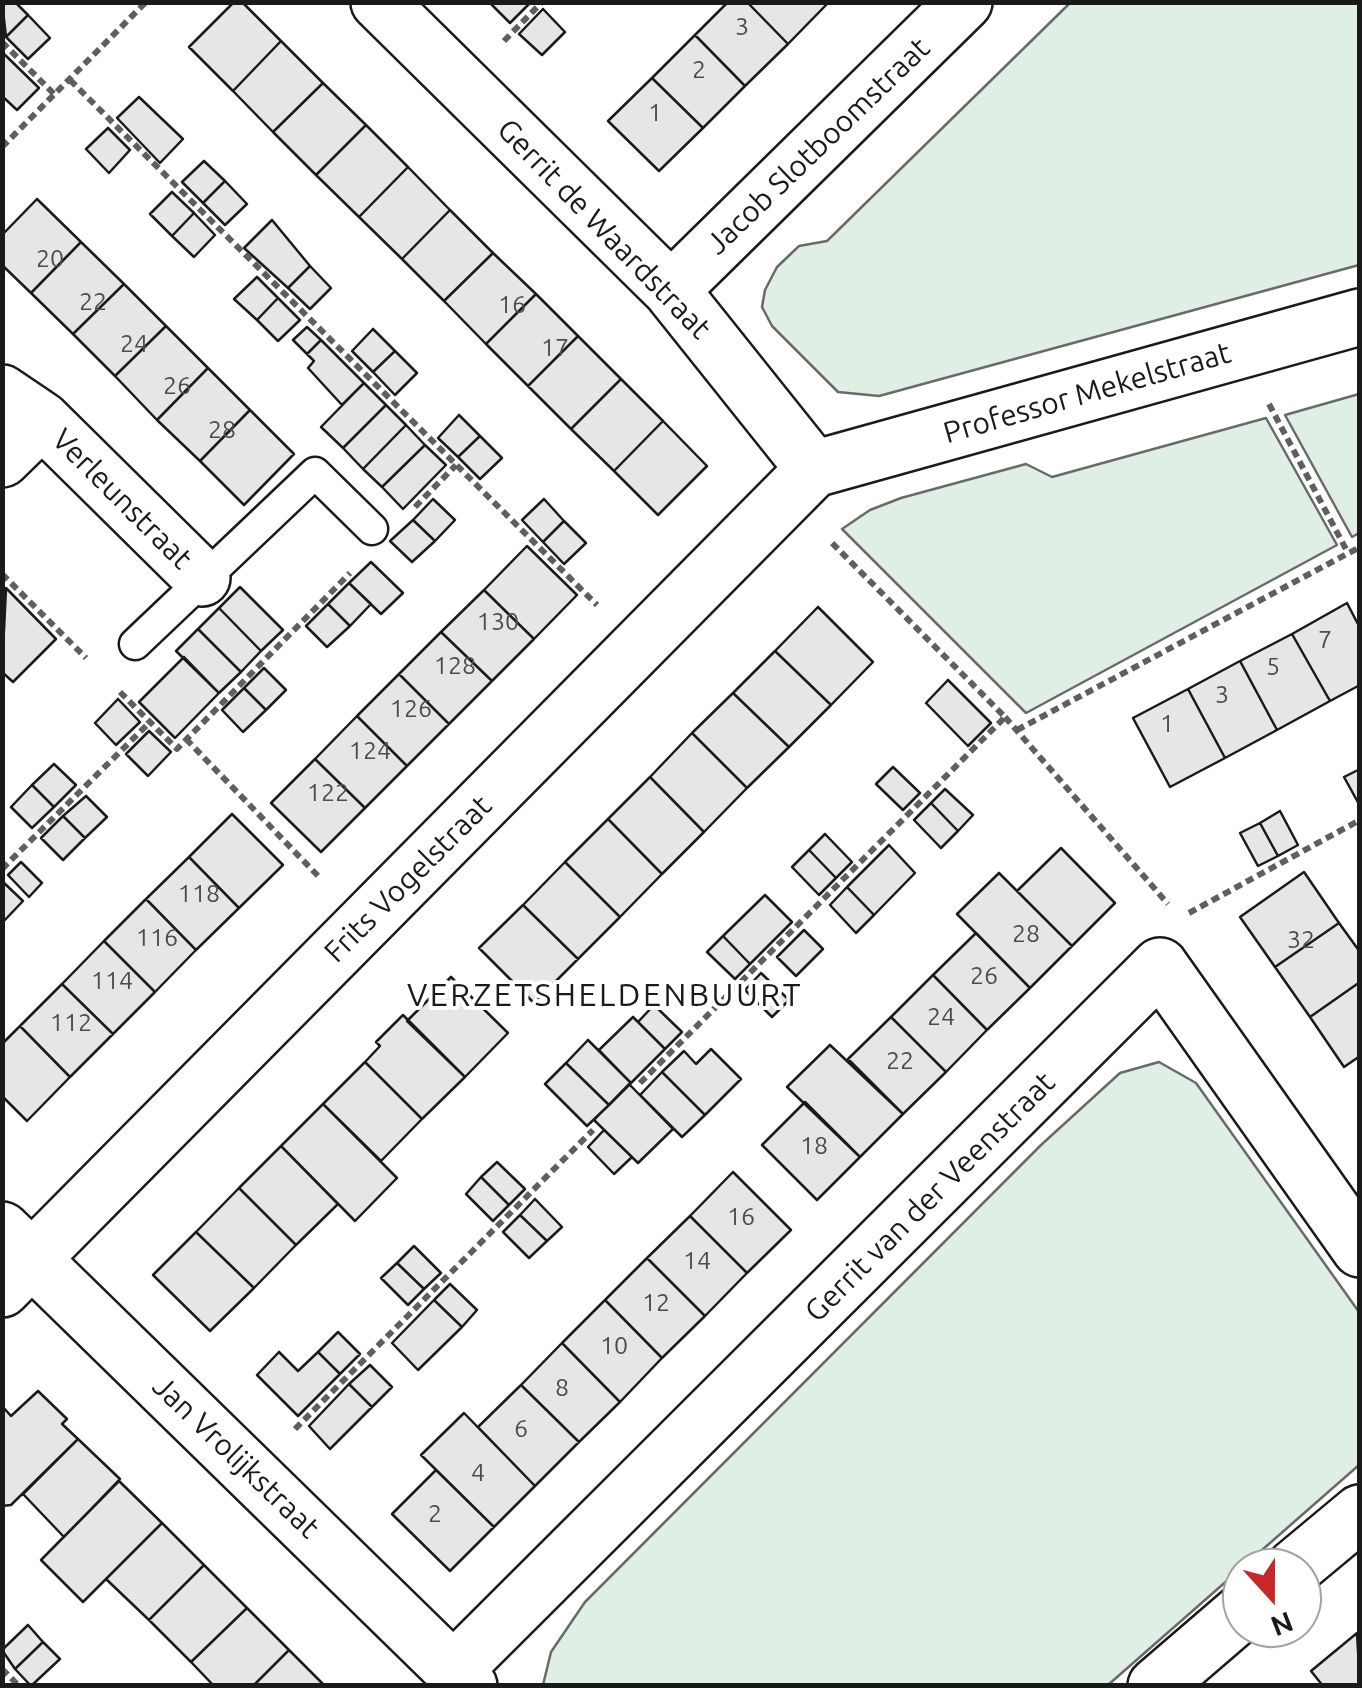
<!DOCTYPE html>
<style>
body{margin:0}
#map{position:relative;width:1362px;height:1688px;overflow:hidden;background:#fff;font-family:Ubuntu,sans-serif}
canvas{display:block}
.frame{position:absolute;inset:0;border:5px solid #1a1a1a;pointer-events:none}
.north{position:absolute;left:1222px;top:1548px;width:100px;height:100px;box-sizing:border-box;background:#fff;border:2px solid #a3a3a3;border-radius:50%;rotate:159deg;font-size:28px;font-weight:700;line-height:40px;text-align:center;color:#1a1a1a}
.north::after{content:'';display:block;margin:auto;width:35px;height:45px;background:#c62828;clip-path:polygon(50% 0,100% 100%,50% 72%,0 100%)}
</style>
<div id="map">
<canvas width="1362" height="1688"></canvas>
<div class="frame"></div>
<div class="north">N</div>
</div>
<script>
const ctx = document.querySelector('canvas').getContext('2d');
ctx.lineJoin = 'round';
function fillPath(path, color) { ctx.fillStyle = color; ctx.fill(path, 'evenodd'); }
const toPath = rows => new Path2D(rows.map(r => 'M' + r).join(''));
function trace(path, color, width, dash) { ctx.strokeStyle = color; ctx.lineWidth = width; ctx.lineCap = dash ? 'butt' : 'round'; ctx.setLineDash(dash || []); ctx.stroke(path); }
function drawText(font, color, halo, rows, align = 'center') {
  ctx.font = font + ' Ubuntu,sans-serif'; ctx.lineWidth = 8; ctx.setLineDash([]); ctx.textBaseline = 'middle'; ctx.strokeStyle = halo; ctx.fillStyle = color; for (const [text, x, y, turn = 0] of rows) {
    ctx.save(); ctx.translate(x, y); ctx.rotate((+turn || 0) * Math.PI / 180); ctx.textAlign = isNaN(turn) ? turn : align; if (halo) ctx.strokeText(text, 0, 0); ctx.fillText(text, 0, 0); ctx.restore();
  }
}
const green = toPath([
 [1070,3,1359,3,1359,265,879,396,838,392,772,326,762,307,765,290,777,267,799,246,827,241,1070,3],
 [1359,394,1359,533,1352,537,1285,415,1359,394],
 [1266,418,1337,545,1026,713,842,529,870,510,901,498,1026,464,1052,477,1266,418],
 [1159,1062,1196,1083,1359,1312,1359,1465,1108,1685,543,1685,551,1652,585,1602,1041,1145,1120,1073,1159,1062]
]);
fillPath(green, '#e0efe3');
trace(green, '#6a6a6a', 2.5);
const building = toPath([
 [2,2,15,2,28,15,6,37,2,2],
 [234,2,242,2,281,41,233,91,189,47,234,2],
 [489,2,531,2,510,23,489,2],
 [728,2,747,2,788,44,745,86,695,35,728,2],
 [747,2,829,2,788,44,747,2],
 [543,9,565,32,542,55,519,34,543,9],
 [28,15,50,38,28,59,6,37,28,15],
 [695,35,745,86,703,128,652,78,695,35],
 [281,41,323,83,273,132,233,91,281,41],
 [2,52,39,88,17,110,2,96,2,52],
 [652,78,703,128,659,171,608,121,652,78],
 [323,83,366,125,316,175,273,132,323,83],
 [139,97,183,139,160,163,117,118,139,97],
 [366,125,408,167,359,217,316,175,366,125],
 [108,128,130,150,109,173,86,149,108,128],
 [204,161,225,181,203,203,182,182,204,161],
 [408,167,450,210,402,259,359,217,408,167],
 [225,181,247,204,225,225,203,203,225,181],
 [172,192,194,213,172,236,150,214,172,192],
 [37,199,81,242,31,293,2,265,2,235,37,199],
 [450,210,493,253,444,301,402,259,450,210],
 [194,213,215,235,194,257,172,236,194,213],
 [272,220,310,266,288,288,244,248,272,220],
 [81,242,124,284,73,334,31,293,81,242],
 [493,253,536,294,486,344,444,301,493,253],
 [310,266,331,288,310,309,288,288,310,266],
 [257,277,278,298,257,320,234,299,257,277],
 [124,284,166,326,115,376,73,334,124,284],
 [536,294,578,336,528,386,486,344,536,294],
 [278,298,300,320,278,341,257,320,278,298],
 [166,326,208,368,157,420,115,376,166,326],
 [307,327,321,340,307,354,293,340,307,327],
 [373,329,395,351,373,372,352,351,373,329],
 [578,336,621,379,571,429,528,386,578,336],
 [321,340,364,383,342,405,308,368,314,361,307,354,321,340],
 [395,351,417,373,395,395,373,372,395,351],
 [208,368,250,410,200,461,157,420,208,368],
 [621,379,663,421,614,471,571,429,621,379],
 [364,383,386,405,343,448,321,427,364,383],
 [386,405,406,425,363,469,343,448,386,405],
 [250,410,294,454,244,505,200,461,250,410],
 [459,415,480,436,458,457,438,438,459,415],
 [663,421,707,466,658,515,614,471,663,421],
 [406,425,425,445,382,487,363,469,406,425],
 [480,436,502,458,480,479,458,457,480,436],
 [425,445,446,465,403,509,382,487,425,445],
 [433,499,455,520,435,541,413,520,433,499],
 [544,499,564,521,543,542,522,520,544,499],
 [413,520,435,541,412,562,390,541,413,520],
 [564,521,586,543,564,564,543,542,564,521],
 [527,546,577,595,534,639,484,590,527,546],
 [371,562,403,593,381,614,349,583,371,562],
 [349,583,371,604,350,626,328,604,349,583],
 [240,587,283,630,261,651,219,608,240,587],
 [6,588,56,639,13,682,2,672,6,588],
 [484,590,534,639,492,681,441,632,484,590],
 [1347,603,1360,628,1360,685,1330,701,1292,634,1347,603],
 [328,604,350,626,327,647,306,626,328,604],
 [818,607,873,662,831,705,775,651,818,607],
 [219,608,261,651,241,672,198,629,219,608],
 [198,629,241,672,219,693,176,651,198,629],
 [441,632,492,681,449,724,399,674,441,632],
 [1292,634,1330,701,1277,730,1240,661,1292,634],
 [775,651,831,705,789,747,733,693,775,651],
 [184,657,219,693,175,738,139,702,184,657],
 [1240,661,1277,730,1225,758,1188,689,1240,661],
 [264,668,286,690,266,710,244,688,264,668],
 [399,674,449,724,407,766,357,716,399,674],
 [948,680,991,723,968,746,926,703,948,680],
 [244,688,266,710,243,732,222,710,244,688],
 [1188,689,1225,758,1170,787,1133,718,1188,689],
 [733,693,789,747,747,788,692,733,733,693],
 [118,699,140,722,116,745,95,723,118,699],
 [357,716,407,766,365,808,315,759,357,716],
 [149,731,171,752,148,776,126,754,149,731],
 [692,733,747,788,704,832,650,777,692,733],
 [315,759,365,808,321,852,271,803,315,759],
 [54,764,76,785,54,807,32,785,54,764],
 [893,767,920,793,903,810,876,784,893,767],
 [1360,769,1360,806,1344,777,1360,769],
 [650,777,704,832,662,874,608,819,650,777],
 [32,785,54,807,32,828,11,807,32,785],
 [945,789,973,815,958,831,931,803,945,789],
 [86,796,107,817,85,838,63,816,86,796],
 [931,803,958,831,941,848,914,820,931,803],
 [1280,811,1298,845,1278,856,1260,823,1280,811],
 [232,814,283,865,239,908,189,857,232,814],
 [63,816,85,838,63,860,41,838,63,816],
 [608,819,662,874,620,917,565,862,608,819],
 [1260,823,1278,856,1258,866,1240,833,1260,823],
 [825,834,852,862,836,878,809,850,825,834],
 [889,845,915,873,874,915,847,887,889,845],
 [1061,848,1115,903,1072,946,1017,891,1061,848],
 [809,850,836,878,819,895,792,867,809,850],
 [189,857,239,908,196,950,146,899,189,857],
 [21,862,42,883,29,897,8,875,21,862],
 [565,862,620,917,578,959,523,905,565,862],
 [1304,872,1339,923,1275,967,1240,917,1304,872],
 [999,873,1072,946,1030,988,957,914,999,873],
 [2,881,23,901,2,923,2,881],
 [847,887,874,915,856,933,830,905,847,887],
 [765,895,792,922,750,964,723,936,765,895],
 [146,899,196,950,155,992,104,941,146,899],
 [523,905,578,959,534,1003,479,948,523,905],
 [1339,923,1360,952,1360,982,1310,1017,1275,967,1339,923],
 [804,930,823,949,796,976,777,957,804,930],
 [976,933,1030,988,987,1030,933,975,976,933],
 [723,936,750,964,735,979,707,952,723,936],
 [104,941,155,992,113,1034,62,984,104,941],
 [761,973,789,1000,772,1017,745,990,761,973],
 [933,975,987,1030,946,1072,891,1017,933,975],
 [451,977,508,1033,465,1077,407,1021,451,977],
 [1360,982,1360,1056,1344,1067,1310,1017,1360,982],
 [62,984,113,1034,70,1077,20,1026,62,984],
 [654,1005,682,1032,665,1049,638,1022,654,1005],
 [403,1015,465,1077,422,1119,365,1062,380,1046,376,1042,403,1015],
 [633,1017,665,1049,631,1083,599,1050,633,1017],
 [891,1017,946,1072,903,1114,848,1059,891,1017],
 [20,1026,70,1077,27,1121,2,1096,2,1044,20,1026],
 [588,1040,631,1083,609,1105,566,1063,588,1040],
 [830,1045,903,1114,860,1157,787,1087,830,1045],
 [711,1049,741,1079,705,1115,662,1072,684,1051,696,1064,711,1049],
 [365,1062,422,1119,381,1161,323,1104,365,1062],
 [566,1063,609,1105,587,1126,545,1084,566,1063],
 [662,1072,705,1115,682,1137,640,1095,662,1072],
 [629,1084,673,1129,638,1163,594,1120,629,1084],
 [805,1102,860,1157,817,1200,762,1145,805,1102],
 [323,1104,397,1178,355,1221,281,1146,323,1104],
 [604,1130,632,1157,614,1174,588,1147,604,1130],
 [281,1146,338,1204,296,1245,239,1188,281,1146],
 [497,1162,525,1189,509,1205,481,1177,497,1162],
 [733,1172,791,1230,747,1273,690,1216,733,1172],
 [481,1177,509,1205,493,1221,466,1194,481,1177],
 [239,1188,296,1245,254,1288,196,1232,239,1188],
 [535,1199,562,1227,547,1241,520,1215,535,1199],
 [520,1215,547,1241,529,1258,503,1232,520,1215],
 [690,1216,747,1273,705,1316,647,1258,690,1216],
 [196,1232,254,1288,210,1331,153,1275,196,1232],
 [414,1246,441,1273,424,1289,397,1263,414,1246],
 [647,1258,705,1316,662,1358,605,1300,647,1258],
 [397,1263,424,1289,408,1305,381,1278,397,1263],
 [450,1284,477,1310,462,1327,434,1300,450,1284],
 [434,1300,462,1327,418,1370,392,1343,434,1300],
 [605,1300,662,1358,620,1402,562,1343,605,1300],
 [338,1332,360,1354,340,1374,318,1352,338,1332],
 [562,1343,620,1402,579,1442,521,1385,562,1343],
 [279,1352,298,1371,318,1352,340,1374,298,1416,257,1375,279,1352],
 [370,1365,392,1387,372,1407,349,1384,370,1365],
 [349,1384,372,1407,330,1449,309,1426,349,1384],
 [521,1385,579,1442,535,1486,478,1427,521,1385],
 [38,1391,67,1419,62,1424,78,1439,11,1505,2,1506,2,1406,11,1416,38,1391],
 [464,1413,535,1486,494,1527,421,1455,464,1413],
 [78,1439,120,1479,64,1537,23,1494,78,1439],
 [436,1470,494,1527,450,1571,392,1514,436,1470],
 [119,1481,162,1523,83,1602,41,1560,119,1481],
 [162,1523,204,1565,149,1620,106,1579,162,1523],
 [204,1565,247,1608,191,1662,149,1620,204,1565],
 [247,1608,289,1650,253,1686,214,1686,191,1662,247,1608],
 [28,1625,43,1642,15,1669,2,1650,28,1625],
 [1357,1633,1360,1686,1323,1686,1311,1671,1357,1633],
 [43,1642,60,1659,31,1686,15,1669,43,1642],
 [289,1650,325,1686,253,1686,289,1650]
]);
fillPath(building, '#e6e6e6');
trace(building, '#1a1a1a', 2.5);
const lane = toPath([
 [135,644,315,473,372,529]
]);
const street = toPath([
 [379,2,671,290,814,469],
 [671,290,964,2],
 [2,393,42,420,202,578],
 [2,459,42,420],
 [814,469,1360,317],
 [2,1230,469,1686],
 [2,1289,814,469],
 [1294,1568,1360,1513],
 [454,1670,1160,966,1360,1249],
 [1156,1686,1242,1612]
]);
trace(lane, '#1a1a1a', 35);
trace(street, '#1a1a1a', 60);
trace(toPath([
 [504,41,542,2],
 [2,42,54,94],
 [70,80,597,605],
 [2,147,146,2],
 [1269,404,1348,553],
 [415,507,456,465],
 [2,574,86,658],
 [120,692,177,749,350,573],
 [1005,717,1168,904],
 [1017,730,1360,547],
 [186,739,321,879],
 [2,869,150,722],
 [1189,913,1360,820],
 [640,1083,1005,717,831,542],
 [295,1429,593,1130],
 [2,1669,19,1686]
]), '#5f5f5f', 6, [8, 5]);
trace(lane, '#fff', 30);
trace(street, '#fff', 55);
drawText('25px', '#4d4d4d', null, [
 ["3",742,27],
 ["2",699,70],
 ["1",655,113],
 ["20",50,259],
 ["22",93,302],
 ["16",512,305],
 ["24",134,344],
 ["17",555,348],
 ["26",177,386],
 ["28",222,430],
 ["130",498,622],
 ["7",1325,640],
 ["128",455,666],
 ["5",1273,667],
 ["3",1222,695],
 ["126",411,709],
 ["1",1167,724],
 ["124",370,751],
 ["122",328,793],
 ["118",199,894],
 ["28",1026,934],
 ["116",157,938],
 ["32",1301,940],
 ["26",984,976],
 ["114",112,981],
 ["24",941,1017],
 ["112",71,1023],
 ["22",900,1061],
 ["18",814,1146],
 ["16",741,1217],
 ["14",697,1261],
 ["12",656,1303],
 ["10",614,1346],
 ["8",562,1388],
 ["6",521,1429],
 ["4",478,1473],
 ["2",435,1514]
]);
drawText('30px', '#1a1a1a', '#fff', [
 ["Jacob Slotboomstraat",818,146,-44],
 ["Gerrit de Waardstraat",604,229,46],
 ["Professor Mekelstraat",1087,393,-16],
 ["Verleunstraat",122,499,45],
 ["Frits Vogelstraat",408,879,-45],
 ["Gerrit van der Veenstraat",930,1197,-45],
 ["Jan Vrolijkstraat",236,1457,44]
]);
ctx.letterSpacing = '2.5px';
drawText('32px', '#1a1a1a', '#fff', [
 ["VERZETSHELDENBUURT",605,995]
]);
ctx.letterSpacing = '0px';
</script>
